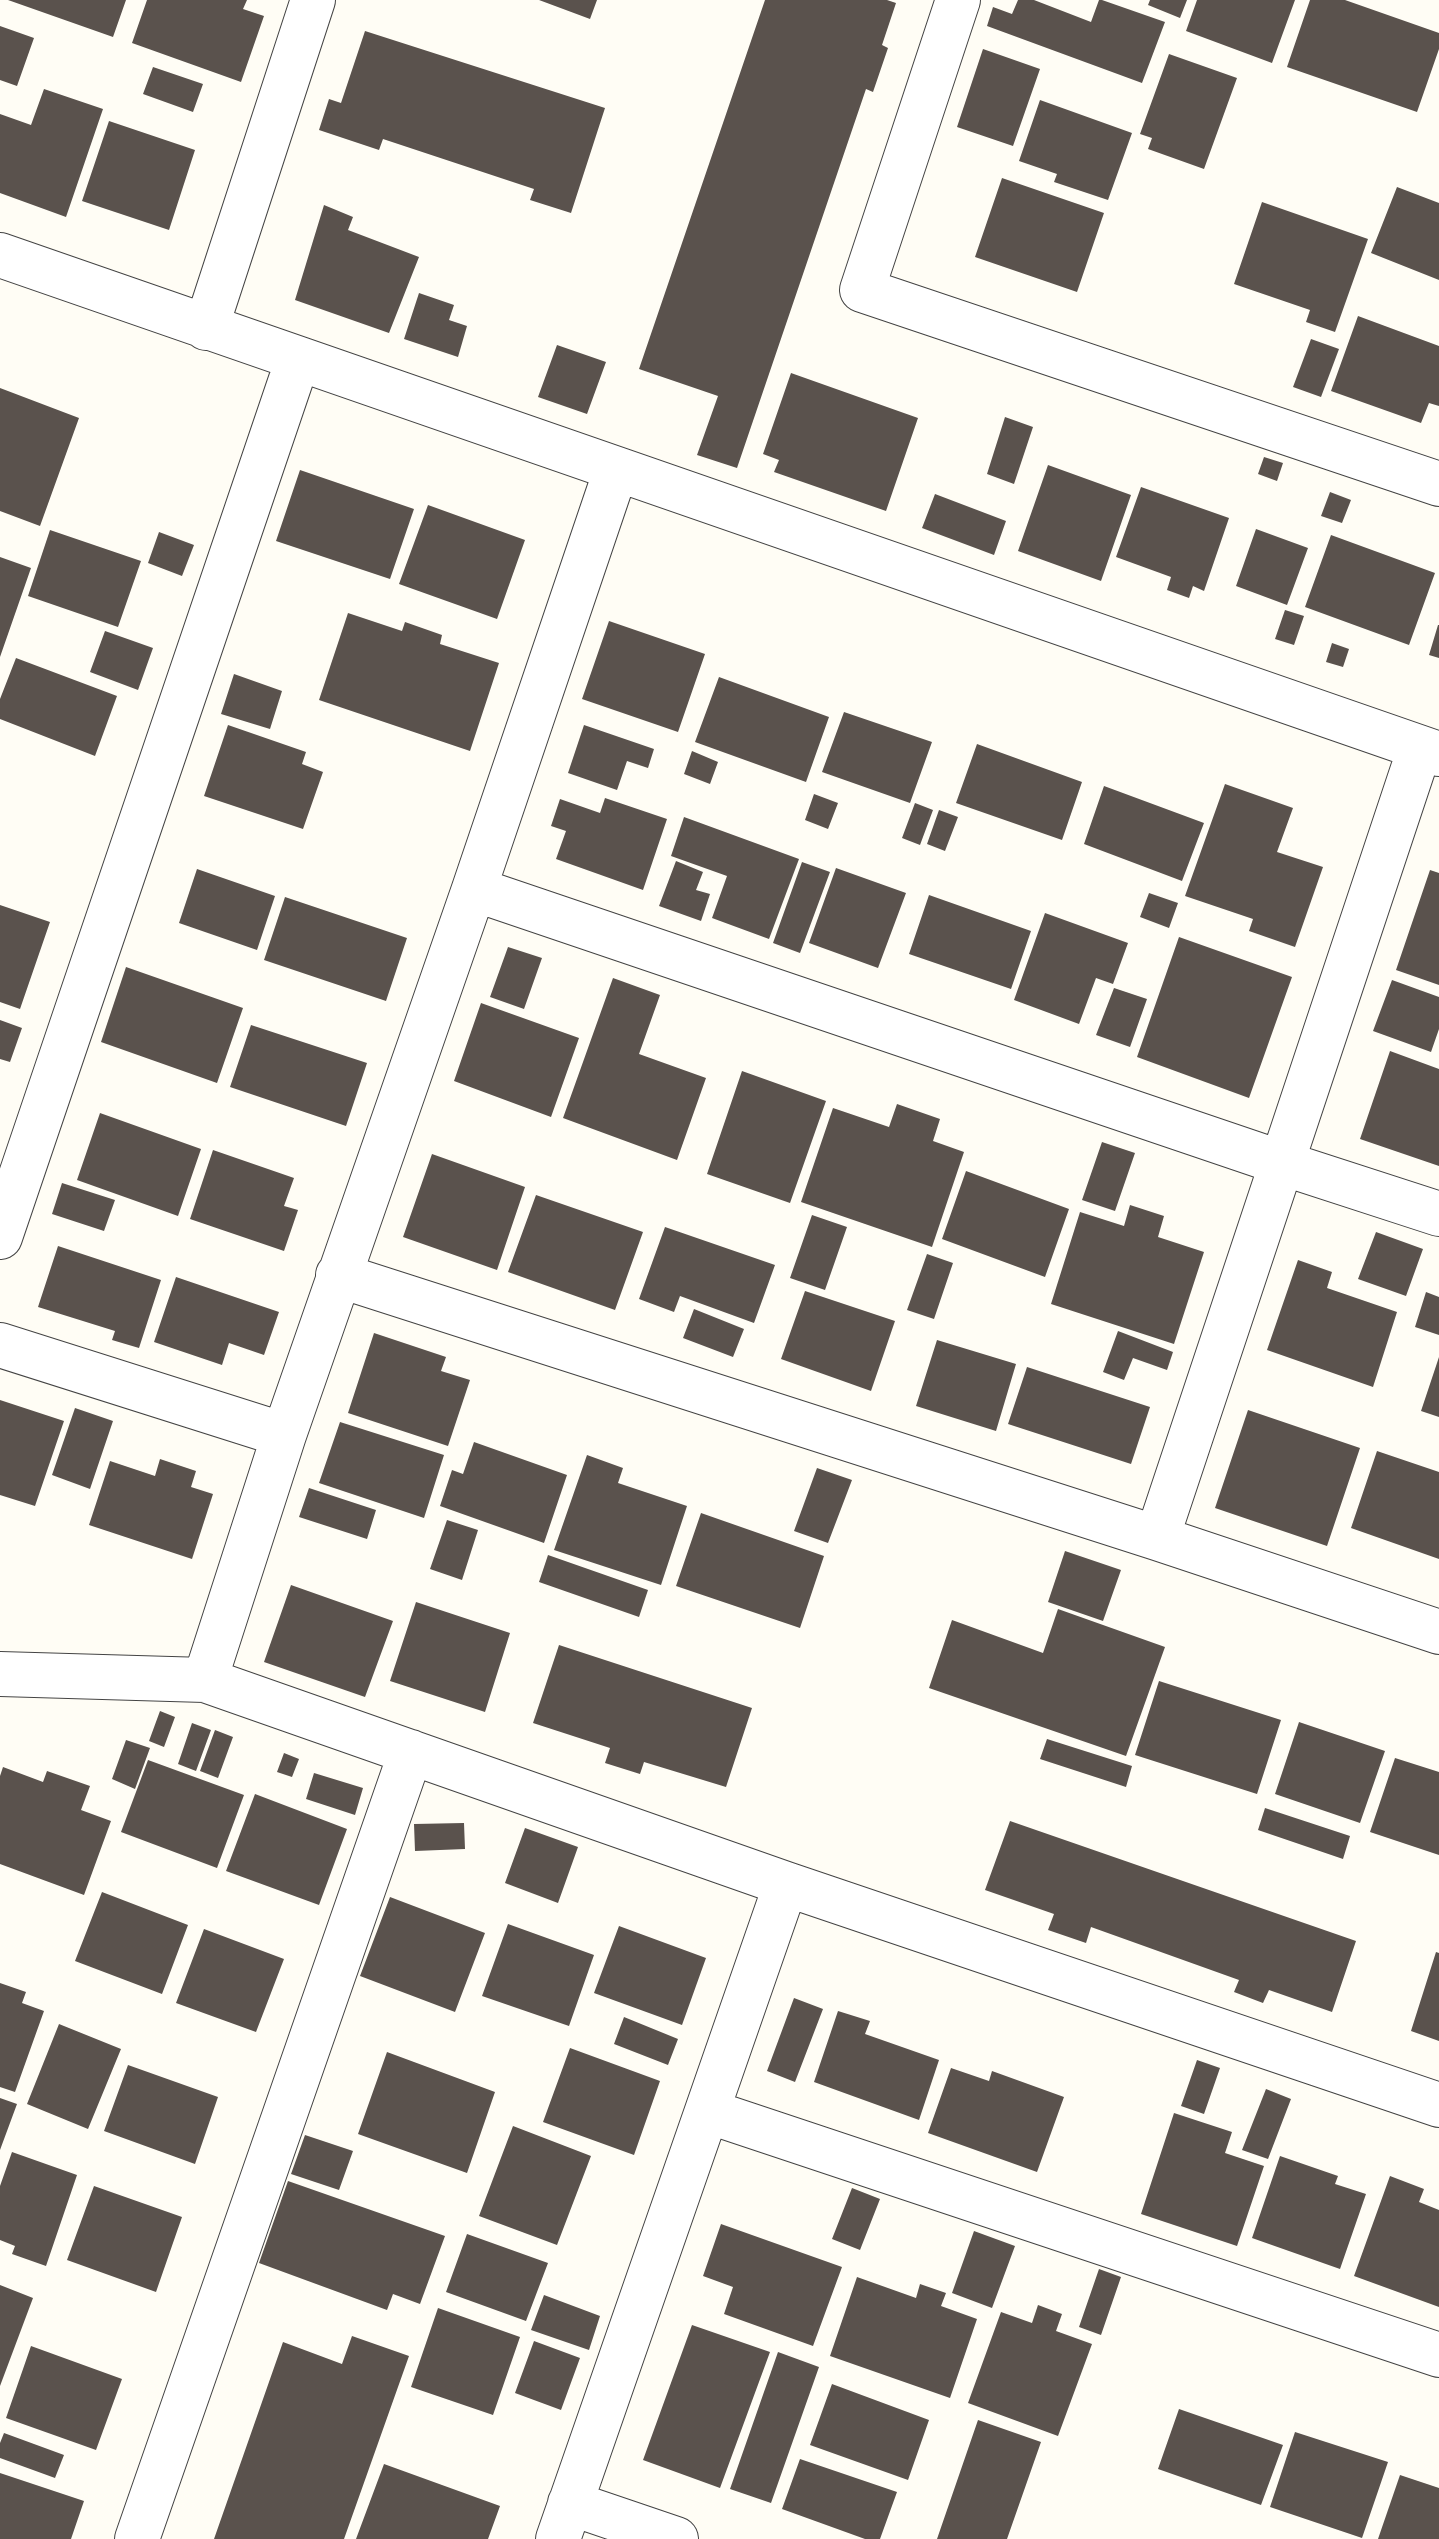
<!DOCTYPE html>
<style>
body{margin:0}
canvas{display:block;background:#fffdf5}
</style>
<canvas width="1439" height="2539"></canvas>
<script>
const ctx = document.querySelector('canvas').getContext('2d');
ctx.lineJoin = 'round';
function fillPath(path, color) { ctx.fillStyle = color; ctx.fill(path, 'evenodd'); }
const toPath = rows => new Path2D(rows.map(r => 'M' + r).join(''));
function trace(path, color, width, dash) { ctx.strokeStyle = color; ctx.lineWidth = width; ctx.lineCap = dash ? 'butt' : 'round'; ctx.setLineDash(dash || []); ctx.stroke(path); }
fillPath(toPath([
 [8,0,126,0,113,37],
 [147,0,247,0,243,9,264,16,241,82,132,43],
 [539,0,597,0,590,19],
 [765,0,887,0,896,3,882,45,888,48,873,92,866,89,737,468,697,455,718,396,639,369],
 [1018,0,1034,0,1091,22,1099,0,1102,0,1165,22,1142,83,987,26,993,7,1012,14],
 [1150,0,1187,0,1180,18,1148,5],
 [1197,0,1295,0,1272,63,1186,31],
 [1310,0,1345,0,1439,33,1439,49,1417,112,1287,67],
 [0,26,34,38,17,86,0,80],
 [365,31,605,108,571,213,530,200,534,189,383,139,379,150,319,130,329,99,341,103],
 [983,49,1040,69,1013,146,957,127],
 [1169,54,1237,78,1204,169,1148,149,1152,138,1140,134],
 [153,67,203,84,193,112,143,94],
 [44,89,103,109,66,217,0,193,0,114,31,125],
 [1040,100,1132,133,1108,200,1054,182,1057,174,1019,161],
 [109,121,195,150,169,230,82,201],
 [1002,178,1104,213,1077,292,975,257],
 [1397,187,1439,203,1439,280,1371,253],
 [1262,202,1368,239,1335,332,1306,322,1310,310,1234,284],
 [324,205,353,217,348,230,419,257,389,333,295,300],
 [419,293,454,305,449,320,467,326,458,357,404,339],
 [1358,316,1439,346,1439,406,1429,403,1421,423,1331,391],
 [1311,339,1339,349,1321,397,1293,387],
 [557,345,606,362,587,414,538,397],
 [791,373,918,418,886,511,774,472,779,460,763,454],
 [0,388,79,418,40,526,0,511],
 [1005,417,1033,427,1014,484,987,474],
 [1264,457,1283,463,1277,481,1258,474],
 [1048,465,1131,495,1101,581,1018,551],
 [300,470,414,509,390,579,276,541],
 [1141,487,1229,518,1204,591,1193,586,1189,598,1167,590,1171,577,1116,557],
 [1330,492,1351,500,1342,523,1321,516],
 [935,494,1006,521,994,555,922,528],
 [428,505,525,540,497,619,399,584],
 [1256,529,1308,548,1287,605,1236,586],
 [50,530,141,561,118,627,28,596],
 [159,532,194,545,182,576,148,563],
 [1331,535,1435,573,1409,645,1305,607],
 [0,557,31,568,0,657],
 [1285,610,1304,616,1294,645,1275,639],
 [348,613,402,631,405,622,442,635,440,644,499,663,470,751,319,700],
 [609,621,705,654,678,732,582,699],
 [1438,625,1439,625,1439,658,1429,655],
 [105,631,153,648,138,690,90,672],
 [1332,643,1349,649,1343,667,1326,662],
 [16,658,117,696,95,756,0,719,0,699],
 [234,674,282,691,270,729,221,714],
 [719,677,829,717,806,782,695,742],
 [844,712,932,742,910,803,822,772],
 [228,725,306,752,302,764,323,772,303,829,204,796],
 [584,725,654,749,648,768,627,761,617,790,568,773],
 [977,744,1082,782,1062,840,956,803],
 [692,751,718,762,710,784,684,774],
 [1225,784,1293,808,1277,852,1323,867,1295,947,1249,931,1253,919,1185,896],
 [1104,786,1204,823,1182,881,1084,844],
 [814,794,838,803,828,829,805,820],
 [605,798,667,819,643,890,556,859,566,831,551,826,560,799,600,813],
 [915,803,933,810,920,845,902,838],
 [939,810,958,817,945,851,927,844],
 [684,817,799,859,769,939,712,918,727,876,671,856],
 [676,861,703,872,696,890,710,894,701,921,659,906],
 [802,862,830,872,800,953,773,943],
 [836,868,906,893,878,968,809,943],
 [197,869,275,896,257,950,179,923],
 [1430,870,1439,873,1439,985,1396,970],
 [1149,893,1178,903,1169,928,1140,917],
 [929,895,1031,931,1011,989,909,954],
 [285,897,407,938,386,1001,264,960],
 [0,905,50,922,20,1009,0,1002],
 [1045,913,1128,943,1113,984,1096,978,1079,1024,1014,1000],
 [1179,937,1292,977,1249,1098,1137,1057],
 [508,947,542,958,524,1009,490,997],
 [126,967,243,1008,217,1083,101,1042],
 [613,978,660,995,639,1054,706,1078,677,1160,563,1118],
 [1392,980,1439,997,1439,1029,1431,1052,1373,1031],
 [1114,988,1147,999,1130,1047,1096,1035],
 [481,1003,579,1038,551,1117,454,1081],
 [0,1020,22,1028,10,1062,0,1059],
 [251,1025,367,1063,346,1126,230,1087],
 [1390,1051,1439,1069,1439,1166,1360,1139],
 [742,1071,826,1101,790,1203,707,1174],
 [897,1104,940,1119,933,1141,964,1152,932,1247,801,1202,833,1108,889,1127],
 [100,1113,201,1149,178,1216,77,1180],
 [1102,1142,1135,1153,1115,1211,1082,1200],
 [213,1150,294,1178,284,1206,298,1210,284,1251,190,1219],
 [432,1154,525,1187,497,1270,403,1237],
 [966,1171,1069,1209,1045,1277,942,1239],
 [62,1183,115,1200,104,1231,52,1214],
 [536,1195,643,1232,615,1310,508,1272],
 [1130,1205,1164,1216,1158,1237,1204,1252,1174,1344,1051,1304,1080,1212,1124,1226],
 [812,1215,847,1227,825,1290,790,1278],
 [665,1227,775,1265,754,1323,680,1296,674,1312,639,1299],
 [1376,1232,1423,1249,1406,1296,1358,1279],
 [58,1246,161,1280,139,1348,112,1340,115,1331,38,1307],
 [927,1254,953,1263,934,1319,907,1310],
 [1298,1260,1332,1272,1327,1288,1397,1312,1373,1387,1267,1350],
 [176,1277,279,1312,264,1355,229,1343,222,1365,154,1342],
 [805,1291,895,1321,871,1391,781,1359],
 [1426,1292,1439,1297,1439,1335,1415,1327],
 [694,1309,744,1329,733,1357,683,1338],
 [1118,1331,1173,1352,1167,1370,1133,1358,1124,1380,1103,1372],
 [374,1333,446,1357,441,1371,470,1380,448,1446,348,1413],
 [937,1340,1016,1364,996,1431,916,1406],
 [1439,1357,1439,1417,1421,1411],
 [1027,1367,1150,1407,1131,1464,1008,1424],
 [0,1400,64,1421,35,1506,0,1495],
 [75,1408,113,1421,90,1489,52,1475],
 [1248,1410,1360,1448,1327,1546,1215,1508],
 [340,1422,444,1455,424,1518,319,1483],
 [474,1442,567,1475,544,1543,440,1506,452,1470,463,1474],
 [1377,1451,1439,1472,1439,1559,1351,1528],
 [587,1455,623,1468,618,1483,687,1506,661,1585,554,1550],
 [160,1459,196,1471,191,1487,213,1494,192,1559,89,1525,110,1461,155,1476],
 [817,1468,852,1480,828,1543,794,1531],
 [309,1488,376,1510,367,1539,299,1517],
 [701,1513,824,1556,800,1628,676,1586],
 [447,1520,478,1530,462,1580,430,1569],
 [1065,1551,1121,1570,1103,1621,1048,1602],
 [548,1555,648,1590,639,1617,539,1582],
 [291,1585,393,1621,365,1697,264,1662],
 [416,1602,510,1633,485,1712,390,1681],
 [1058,1609,1165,1647,1126,1756,929,1688,952,1620,1043,1653],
 [559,1645,752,1708,726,1787,644,1762,640,1774,605,1763,610,1748,533,1723],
 [1159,1681,1281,1720,1257,1794,1135,1755],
 [160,1711,175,1717,164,1747,149,1741],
 [1299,1722,1385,1751,1360,1823,1275,1794],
 [192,1723,211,1730,196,1771,178,1764],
 [215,1730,233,1737,218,1778,200,1771],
 [1047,1739,1132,1766,1126,1787,1040,1759],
 [126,1740,150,1748,135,1789,112,1779],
 [284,1753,299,1759,292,1777,277,1772],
 [1395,1758,1439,1772,1439,1855,1370,1832],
 [148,1760,244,1795,217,1868,121,1832],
 [3,1767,43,1782,47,1771,90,1786,81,1810,111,1821,84,1895,0,1864,0,1776],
 [314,1773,363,1788,355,1815,306,1799],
 [255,1794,347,1829,319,1905,226,1871],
 [1265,1808,1350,1836,1343,1859,1258,1830],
 [1010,1821,1356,1941,1332,2012,1269,1990,1263,2003,1234,1992,1239,1980,1091,1927,1086,1943,1048,1930,1054,1914,985,1890],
 [464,1823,465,1849,415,1851,414,1824],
 [525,1828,578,1847,558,1903,505,1883],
 [102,1892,188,1925,162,1994,75,1961],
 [390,1897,485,1933,455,2012,360,1976],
 [508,1924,594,1955,569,2026,482,1996],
 [619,1926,706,1958,682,2025,594,1993],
 [204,1929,284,1959,256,2032,176,2003],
 [1436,1952,1439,1953,1439,2041,1411,2031],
 [0,1983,26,1992,22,2003,44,2011,15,2092,0,2087],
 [794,1998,823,2009,795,2082,767,2071],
 [838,2011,870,2021,865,2034,939,2060,919,2120,814,2082],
 [624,2017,678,2039,668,2065,614,2044],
 [59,2024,121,2049,88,2129,27,2104],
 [570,2048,660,2081,634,2155,543,2122],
 [387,2052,495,2092,467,2173,358,2134],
 [1197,2060,1220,2068,1204,2114,1181,2106],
 [128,2065,218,2097,195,2164,104,2131],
 [951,2068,989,2081,992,2071,1064,2097,1037,2172,928,2133],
 [1266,2089,1291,2099,1268,2159,1242,2150],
 [0,2098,17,2104,0,2150],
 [1174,2113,1232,2132,1225,2153,1264,2166,1237,2246,1141,2214],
 [513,2126,591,2156,557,2245,479,2216],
 [305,2135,353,2151,339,2190,291,2174],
 [12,2152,77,2175,46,2266,12,2254,15,2246,0,2240,0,2186],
 [1280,2156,1338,2176,1335,2184,1366,2194,1340,2269,1252,2238],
 [1390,2176,1424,2189,1419,2202,1439,2210,1439,2307,1354,2276],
 [288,2181,445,2236,420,2304,393,2294,387,2310,259,2263],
 [94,2186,182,2217,156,2292,67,2260],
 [852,2188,880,2199,860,2250,832,2239],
 [721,2224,842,2267,813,2346,724,2314,733,2287,703,2276],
 [974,2231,1015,2246,992,2308,952,2293],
 [467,2234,548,2263,526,2321,446,2292],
 [1099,2269,1121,2277,1101,2335,1079,2327],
 [857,2277,916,2298,920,2284,946,2293,941,2306,977,2319,950,2398,830,2356],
 [0,2285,33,2298,0,2386],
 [544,2295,600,2316,589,2350,531,2330],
 [1038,2305,1062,2314,1056,2331,1092,2344,1058,2436,968,2403,1001,2312,1032,2323],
 [438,2308,520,2337,493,2415,411,2387],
 [692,2325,770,2352,720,2488,643,2460],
 [352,2336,409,2356,344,2539,214,2539,283,2342,342,2364],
 [534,2341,580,2358,561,2410,515,2393],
 [31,2346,122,2379,96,2450,6,2418],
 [778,2352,819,2367,771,2503,730,2489],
 [832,2384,929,2420,908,2480,810,2445],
 [1179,2409,1283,2445,1261,2505,1158,2469],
 [978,2420,1041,2442,1007,2539,937,2539],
 [1295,2432,1388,2462,1362,2538,1270,2507],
 [4,2433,64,2455,55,2478,0,2458,0,2443],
 [800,2459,897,2492,880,2539,865,2539,782,2509],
 [384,2464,500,2506,488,2539,356,2539],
 [0,2473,84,2501,71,2539,0,2539],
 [1400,2475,1439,2488,1439,2539,1378,2539]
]), '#5a524d');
const street = toPath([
 [958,0,862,290,1439,484],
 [0,255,1439,754],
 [206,328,313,0],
 [474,889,1282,1163,1439,1214],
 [0,1237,298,359],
 [338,1275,1157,1538,1439,1632],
 [0,1345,284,1435],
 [1157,1538,1420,748],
 [0,1674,205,1680,786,1884,1439,2105],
 [205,1680,284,1435,474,889,616,470],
 [707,2111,1439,2355],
 [570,2503,676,2539],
 [137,2539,411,1752],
 [558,2539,786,1884]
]);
trace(street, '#444', 46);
trace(street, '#fff', 44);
</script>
